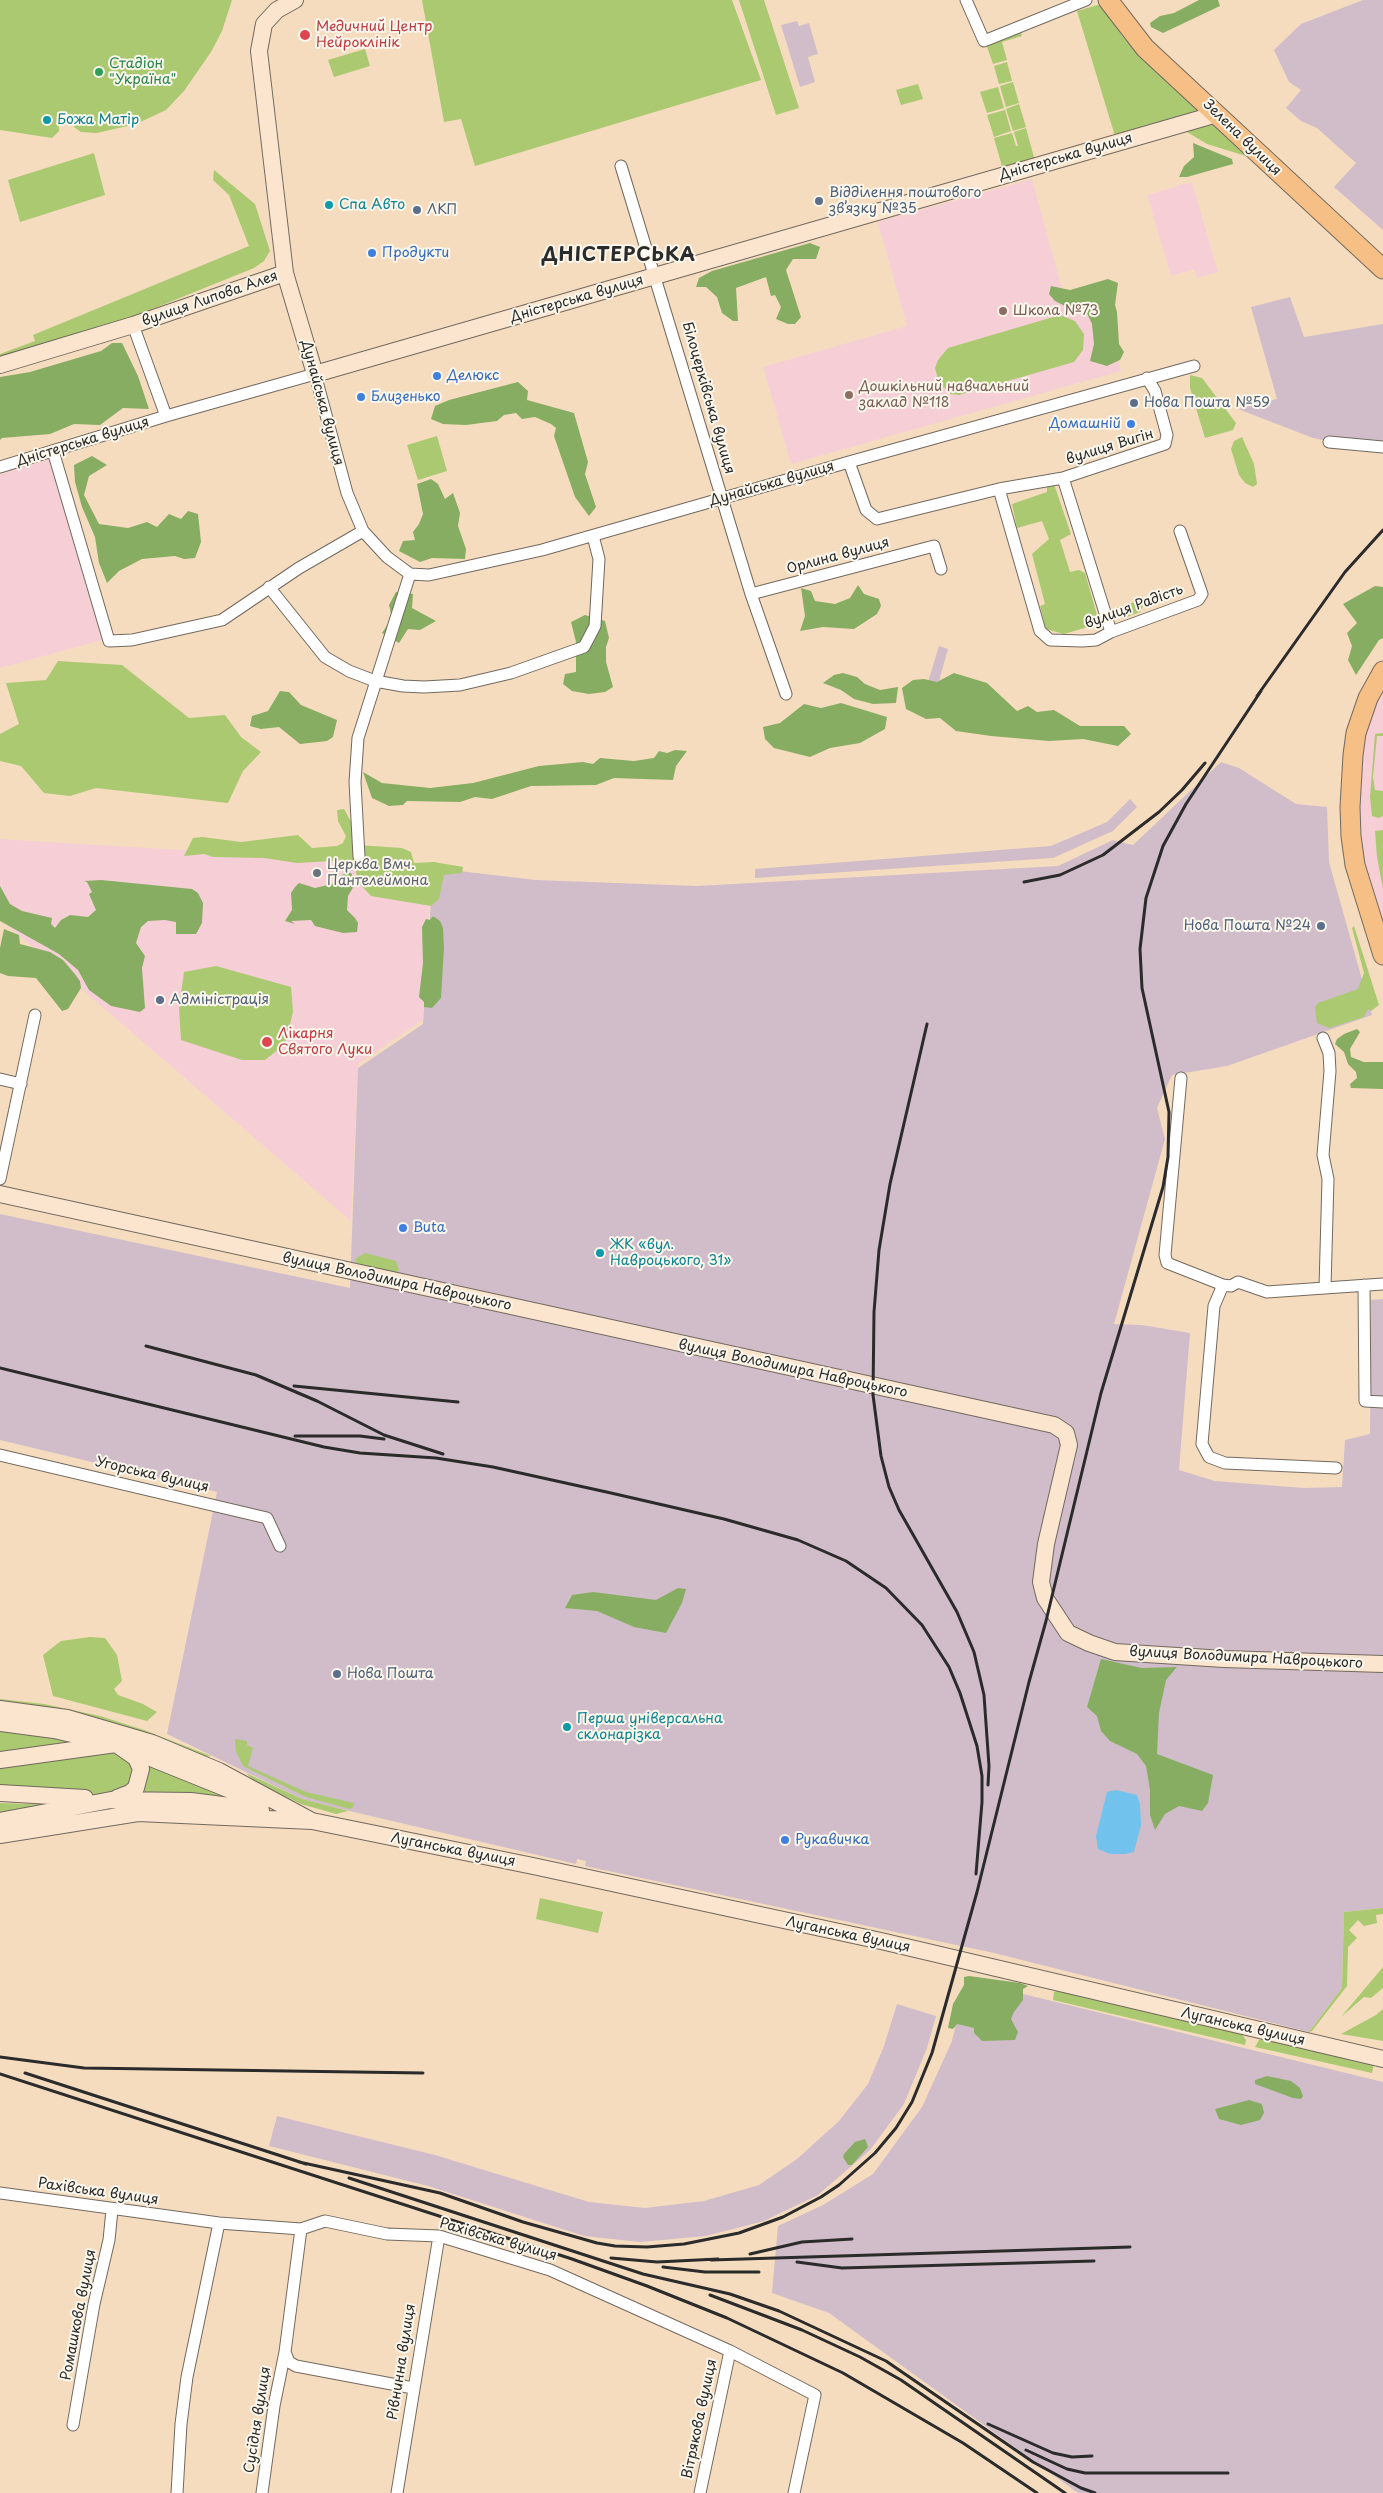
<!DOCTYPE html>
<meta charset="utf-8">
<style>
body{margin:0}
canvas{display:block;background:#f5dcbf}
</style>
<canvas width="1383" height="2493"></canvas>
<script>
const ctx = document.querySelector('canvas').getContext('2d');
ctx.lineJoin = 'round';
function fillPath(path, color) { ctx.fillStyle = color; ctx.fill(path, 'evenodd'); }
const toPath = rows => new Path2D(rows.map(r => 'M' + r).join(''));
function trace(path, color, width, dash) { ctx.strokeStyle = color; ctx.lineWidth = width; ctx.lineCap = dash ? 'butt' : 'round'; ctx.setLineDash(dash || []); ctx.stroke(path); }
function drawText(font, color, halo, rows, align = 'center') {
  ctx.font = font + ' "Playpen Sans",sans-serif'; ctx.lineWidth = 4; ctx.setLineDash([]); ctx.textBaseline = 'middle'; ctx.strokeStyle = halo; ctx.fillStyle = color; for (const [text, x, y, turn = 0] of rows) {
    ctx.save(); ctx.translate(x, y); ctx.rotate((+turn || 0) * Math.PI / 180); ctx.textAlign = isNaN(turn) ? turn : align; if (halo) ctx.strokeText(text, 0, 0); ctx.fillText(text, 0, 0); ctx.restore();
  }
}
fillPath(toPath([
 [1032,179,1064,296,1097,287,1121,371,791,464,763,367,907,326,878,222],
 [1192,182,1218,272,1197,278,1194,269,1171,276,1147,195],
 [50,459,106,639,0,668,0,474],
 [1383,679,1383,929,1357,833,1362,743],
 [0,839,431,865,423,1020,358,1064,351,1221,0,919]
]), '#f6cfd6');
fillPath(toPath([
 [1363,0,1383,0,1383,230,1334,187,1356,163,1317,128,1301,121,1286,108,1301,90,1289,82,1274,50,1301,24],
 [797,21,799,26,809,23,818,54,808,57,815,82,800,87,781,25],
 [1290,297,1304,337,1383,324,1383,443,1342,444,1313,438,1238,409,1277,399,1251,307],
 [939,646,948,649,938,685,928,682],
 [1221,762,1239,768,1296,804,1327,807,1329,862,1372,1015,1227,1066,1172,1075,1157,1108,1165,1139,1114,1324,1142,1325,1190,1333,1179,1470,1215,1481,1304,1488,1342,1487,1345,1440,1370,1434,1371,1300,1383,1299,1383,1908,1344,1912,1342,1988,1309,2032,994,1953,585,1866,586,1861,577,1859,576,1864,328,1806,302,1799,167,1734,217,1492,0,1440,0,1214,350,1288,358,1068,423,1024,433,868,536,880,697,886,1058,866,1113,840,1133,845],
 [1130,799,1137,807,1113,831,1053,858,755,878,755,869,1051,846,1107,822],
 [966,1980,1383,2082,1383,2493,1078,2493,829,2313,772,2293,778,2226,823,2205,873,2174,922,2107,952,2041],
 [897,2004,936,2016,927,2048,904,2104,870,2150,818,2195,764,2221,706,2236,640,2242,584,2236,428,2186,269,2146,277,2116,435,2155,589,2202,645,2208,704,2201,759,2185,797,2159,839,2121,868,2084,884,2046]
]), '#d1bdc9');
fillPath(toPath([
 [0,0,232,0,222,31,211,52,184,91,166,110,136,124,97,133,81,132,74,127,74,115,58,114,59,131,52,138,0,130],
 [422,0,732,0,761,80,475,166,461,119,444,122],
 [739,0,764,0,799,108,776,115],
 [1101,4,1122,36,1140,56,1202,114,1115,136,1077,11],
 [1019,28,1022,36,1002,42,1007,60,993,64,985,41],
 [365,49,370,66,334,77,328,60],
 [1007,62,1012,81,999,84,994,66],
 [1013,82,1019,103,1006,107,1000,86],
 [918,84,923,99,901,105,896,90],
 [998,87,1004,108,987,113,980,92],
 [1019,104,1026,127,1013,131,1006,109],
 [1005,110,1011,131,994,137,987,115],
 [1209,121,1246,156,1207,144,1182,129],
 [1026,128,1035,161,1003,170,994,138,1012,133,1016,146,1018,146,1014,132],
 [94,153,105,195,20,222,8,180],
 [214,170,255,204,270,251,264,261,254,268,140,314,0,359,0,354,35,341,33,335,249,246,229,195,213,180],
 [1060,315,1075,321,1084,334,1083,350,1074,362,959,395,951,394,939,383,935,368,938,360,948,348],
 [1190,375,1202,378,1236,423,1233,430,1205,438,1190,388],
 [437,436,447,471,418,480,407,445],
 [1242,437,1254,464,1257,484,1253,487,1245,483,1239,475,1231,449,1234,441],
 [1054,484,1071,534,1060,540,1070,572,1079,570,1085,573,1097,615,1095,622,1088,627,1064,634,1046,629,1040,606,1045,604,1032,554,1049,539,1042,521,1017,528,1012,504,1047,492,1047,486],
 [1141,600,1143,606,1140,612,1124,618,1119,616,1116,608],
 [58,661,122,665,189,718,225,715,241,737,261,752,243,771,228,803,96,788,70,796,44,793,21,766,0,761,0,734,19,724,6,683,46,680],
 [1383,733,1383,736,1377,736,1373,777,1375,790,1383,791,1383,816,1379,818,1372,816,1370,797,1375,734],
 [344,809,356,831,358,845,402,848,411,852,414,863,434,862,463,867,462,873,444,875,439,899,431,906,371,896,357,881,356,871,352,866,332,861,297,863,264,858,213,857,204,854,184,856,193,838,202,837,241,842,298,835,312,848,337,846,343,843,346,836,338,821,337,810],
 [1383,830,1383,889,1377,857,1375,831],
 [1354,926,1379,1005,1371,1011,1368,1009,1364,1017,1329,1028,1317,1023,1315,1007,1318,1003,1358,989,1364,973,1352,928],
 [216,966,291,987,293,1012,285,1044,265,1060,242,1060,181,1040,179,1008,184,972],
 [365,1253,396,1261,399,1270,396,1273,357,1265,355,1259],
 [90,1637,105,1638,117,1655,122,1681,114,1689,118,1695,143,1704,157,1712,147,1721,53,1696,43,1655,61,1641],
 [0,1699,44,1704,100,1716,144,1730,211,1756,202,1757,0,1704],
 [0,1731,64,1740,71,1743,0,1754],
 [235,1739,247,1741,247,1745,253,1748,248,1766,306,1792,354,1803,353,1807,350,1809,306,1797,243,1766,236,1752],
 [110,1753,117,1754,128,1761,133,1773,129,1785,113,1795,0,1789,0,1768],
 [148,1765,231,1799,142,1794,147,1780],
 [246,1773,302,1799,348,1811,336,1814,301,1804,255,1782],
 [0,1803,54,1805,0,1817],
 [540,1898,603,1912,598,1933,536,1919],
 [1383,1908,1383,1914,1376,1915,1377,1923,1364,1926,1358,1920,1349,1930,1357,1938,1348,1947,1347,1986,1312,2031,1309,2032,1342,1988,1344,1912],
 [1383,1967,1383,1988,1371,1998,1364,1997,1341,2017],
 [1057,1991,1241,2033,1246,2040,1245,2045,1053,2000,1054,1992],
 [1383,2009,1383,2041,1341,2034,1376,2015],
 [1263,2039,1374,2063,1372,2073,1255,2047,1259,2040]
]), '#aac970');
fillPath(toPath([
 [1199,0,1218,0,1220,6,1163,33,1151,27,1150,23,1160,16,1174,13],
 [1193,143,1232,159,1233,164,1187,177,1179,177,1184,166,1194,157],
 [810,243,820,247,816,259,793,259,786,270,801,317,795,324,788,324,776,319,781,307,775,295,771,296,766,277,736,288,738,321,733,321,722,313,717,297,706,287,696,287,699,278,712,271],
 [1108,279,1118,283,1115,305,1117,312,1119,344,1124,352,1120,360,1107,366,1090,361,1094,344,1092,324,1086,311,1080,304,1067,307,1055,301,1049,294,1051,286,1070,290],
 [112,343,122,343,138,376,149,409,123,408,100,425,74,424,50,434,2,438,0,440,0,377,30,372,101,351],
 [518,382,528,391,527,400,574,413,588,462,585,474,596,507,589,516,575,497,554,436,556,428,551,424,535,417,522,419,516,413,504,415,497,421,466,425,443,424,431,419,435,406,449,400],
 [92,456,107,465,89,476,84,495,99,524,128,528,147,522,157,527,169,514,181,519,188,511,198,514,201,542,195,558,184,559,175,556,142,559,119,571,107,583,99,563,95,537,82,507,75,482,74,465],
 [431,479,438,484,445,499,453,493,460,513,458,526,466,549,465,559,432,558,420,562,399,551,403,541,415,540,413,532,419,524,423,514,417,484],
 [858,585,864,594,879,599,881,606,877,614,854,629,823,627,800,631,805,616,801,588,811,591,815,601,835,604,850,598],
 [1375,586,1383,587,1383,638,1379,640,1356,675,1348,660,1352,646,1347,633,1357,623,1343,604],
 [396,592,413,594,412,608,436,621,420,630,408,629,399,643,382,633,392,618,389,605],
 [585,615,605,621,609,638,606,647,606,662,613,687,605,692,589,694,572,691,563,684,565,674,576,672,576,642,571,622],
 [843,673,857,677,865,684,880,690,898,687,896,703,873,704,854,699,841,690,823,683,834,675],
 [954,673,987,683,1017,711,1028,706,1037,712,1054,710,1080,726,1124,726,1131,734,1118,746,1083,739,1049,741,991,736,956,731,940,718,926,719,906,709,902,688,913,680,924,679,937,682],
 [280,691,289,692,301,705,337,720,333,737,327,741,300,744,279,727,261,729,250,726,252,716,268,711],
 [841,703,887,717,885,729,860,743,830,748,810,757,774,748,765,739,763,727,780,723,804,704,821,708],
 [675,750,687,751,676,766,673,780,614,778,596,785,531,786,492,799,475,797,460,802,407,801,403,805,389,806,372,798,363,772,382,783,430,788,473,783,539,766,583,762,593,764,600,758,634,761,654,758,659,751,667,753],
 [345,873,351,873,354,878,354,886,348,896,347,910,355,918,358,923,357,932,343,933,315,926,311,920,291,921,295,924,285,921,292,910,291,893,295,887,299,883,315,888,332,884],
 [101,880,192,889,198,893,203,903,202,923,196,934,176,934,176,922,165,920,148,921,141,927,136,943,145,956,142,968,145,1008,140,1012,111,1006,89,990,78,970,59,954,0,921,0,886,10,904,22,911,52,918,51,924,55,928,61,920,70,915,88,917,96,910,89,894,92,892,87,882,84,881],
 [433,916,440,921,443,928,444,948,441,998,432,1008,424,1007,424,1002,419,997,423,963,422,927,426,919,430,920],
 [4,929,19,935,20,944,50,952,63,960,74,973,80,981,81,988,68,1009,62,1011,36,978,8,976,0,973,0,948],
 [1357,1029,1360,1032,1350,1049,1351,1057,1364,1062,1383,1062,1383,1089,1351,1088,1350,1084,1357,1078,1356,1072,1348,1064,1344,1052,1335,1044,1337,1039,1344,1034],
 [678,1588,686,1589,682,1603,666,1633,634,1627,597,1611,565,1608,572,1595,593,1592,656,1600],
 [1101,1659,1142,1668,1177,1667,1166,1680,1159,1713,1157,1754,1213,1775,1208,1803,1202,1811,1179,1806,1165,1814,1155,1830,1150,1815,1150,1790,1146,1766,1137,1754,1110,1741,1101,1731,1097,1716,1087,1707],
 [969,1976,1020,1983,1028,1986,1023,1989,1023,2000,1014,2012,1011,2019,1018,2032,1015,2040,982,2041,974,2033,974,2028,957,2024,953,2029,948,2028,953,2004,964,1985,964,1977],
 [1267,2076,1291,2081,1300,2088,1303,2096,1301,2099,1293,2098,1255,2084,1255,2080],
 [1249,2100,1262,2104,1264,2113,1260,2120,1241,2125,1219,2119,1215,2109],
 [865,2139,868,2147,852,2165,848,2165,843,2157,844,2154,855,2142]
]), '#87ad62');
fillPath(toPath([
 [1116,1790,1137,1795,1140,1804,1141,1825,1134,1852,1125,1854,1110,1854,1098,1849,1096,1836,1107,1792]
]), '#71c2ec');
const street = toPath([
 [966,0,984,41,1086,0],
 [621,166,751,594,786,694],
 [133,325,166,416],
 [1329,442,1383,447],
 [53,451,109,641,132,640,222,620,299,568,363,531],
 [849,462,866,510,877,519,999,489,1063,478,1165,444,1167,435,1155,391,1147,378],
 [0,467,166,416,315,374,347,493,363,531,387,557,410,574,429,575,542,550,849,462,1194,366],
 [1063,478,1111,632],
 [999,489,1040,631,1050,640,1082,641,1096,640,1111,632,1198,600,1202,594,1180,531],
 [269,587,325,657,349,671,375,681,403,686,424,687,460,685,511,673,584,647,595,626,599,559,593,536],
 [751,594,934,546,941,569],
 [359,857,355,782,358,738,410,574],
 [1323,1038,1329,1053,1330,1071,1323,1155,1328,1179,1325,1287],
 [1181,1078,1165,1255,1167,1263,1223,1285,1231,1286,1238,1282,1267,1292,1383,1284],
 [0,1079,21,1084],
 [0,1179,35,1015],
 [1223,1285,1214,1306,1202,1444,1209,1457,1225,1463,1336,1468],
 [1364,1285,1365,1401,1383,1402],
 [0,1455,267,1518,280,1546],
 [0,2193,219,2223,301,2229,325,2221,387,2234,439,2236,550,2270,730,2351,815,2395,794,2493],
 [285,2352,289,2362,296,2366,413,2388],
 [73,2425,94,2304,109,2240,112,2210],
 [177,2493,181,2424,187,2377,219,2223],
 [262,2493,274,2406,285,2352,301,2229],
 [397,2493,439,2236],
 [700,2493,730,2351]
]);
const secondary = toPath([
 [285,273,315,374,1217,114],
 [0,365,133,325,285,273,259,51,264,24,277,10,295,0],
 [0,1194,1054,1425,1066,1433,1069,1445,1046,1544,1041,1582,1045,1598,1068,1633,1089,1643,1115,1652,1224,1659,1383,1664],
 [0,1709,67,1718,152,1743,219,1771,310,1820],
 [0,1723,54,1730,116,1744,260,1802],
 [0,1760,116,1744,136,1758,141,1769,136,1788,130,1793,117,1798],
 [0,1793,85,1798],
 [0,1821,111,1800,191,1801,261,1810],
 [0,1835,138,1813,312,1821,533,1866,881,1941,1383,2059]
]);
const primary = toPath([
 [1108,0,1145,48,1383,269],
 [1383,671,1368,698,1356,733,1353,755,1350,807,1351,836,1355,865,1383,955]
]);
trace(street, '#72695f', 13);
trace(secondary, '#72695f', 18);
trace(primary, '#72695f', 21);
trace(street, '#fff', 11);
trace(secondary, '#fbe5cf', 16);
trace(primary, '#f5bf86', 19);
trace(toPath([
 [1257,696,1345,572,1383,530],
 [1024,882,1060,875,1103,855,1159,812,1182,790,1205,763],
 [927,1024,890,1184,879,1250,874,1312,873,1395,881,1456,889,1487,899,1510,957,1612,974,1652,984,1695,989,1766,988,1785],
 [146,1346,256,1375,317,1401,384,1435,443,1454],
 [0,1368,324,1447,360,1453,436,1458,493,1467,611,1493,724,1519,798,1540,846,1561,886,1588,922,1625,949,1667,960,1693,977,1746,982,1776,982,1802,976,1874],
 [294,1386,458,1402],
 [295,1436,360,1436,384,1439],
 [0,2057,84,2068,423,2073],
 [25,2073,306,2164],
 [0,2074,572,2259,647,2286,727,2318,843,2373,963,2443,1037,2493],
 [299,2162,440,2193,523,2222,597,2243,615,2246,647,2247,684,2244,739,2233,783,2217,821,2197,839,2185,875,2153,896,2128,912,2102,932,2053,977,1892,1029,1682,1046,1621,1101,1393,1163,1187,1168,1157,1169,1112,1142,988,1140,949,1146,898,1163,846,1186,804,1261,691],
 [349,2178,643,2274,730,2294,779,2311,886,2361,1033,2462,1081,2488,1095,2493],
 [750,2254,802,2242,852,2239],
 [611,2258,657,2262,718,2259],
 [711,2260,1130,2247],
 [797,2262,842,2268,1094,2261],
 [663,2267,705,2272,759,2272],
 [710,2295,802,2330,860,2357,901,2380,1065,2493],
 [988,2424,1053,2453,1072,2457,1092,2456],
 [1026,2450,1067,2469,1085,2473,1228,2473]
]), '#2b2b2b', 3);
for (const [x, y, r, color] of [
 [305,35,6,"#e0444e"],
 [99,72,5,"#2e9e5b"],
 [47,120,5,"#0f9aa8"],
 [819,201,5,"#5c6f8a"],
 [329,205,5,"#0f9aa8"],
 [417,210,5,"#5c6f8a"],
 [372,253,5,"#3f7fe0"],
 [1003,311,5,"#8d6e63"],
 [437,376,5,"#3f7fe0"],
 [849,395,5,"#8d6e63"],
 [361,397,5,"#3f7fe0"],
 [1134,403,5,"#5c6f8a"],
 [1131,424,5,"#3f7fe0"],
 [317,873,5,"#6b7280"],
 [1321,926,5,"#5c6f8a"],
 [160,1000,5,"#5c6f8a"],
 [267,1042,6,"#e0444e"],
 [403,1228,5,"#3f7fe0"],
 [600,1253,5,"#0f9aa8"],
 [337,1674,5,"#5c6f8a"],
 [567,1727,5,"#0f9aa8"],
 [785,1840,5,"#3f7fe0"]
]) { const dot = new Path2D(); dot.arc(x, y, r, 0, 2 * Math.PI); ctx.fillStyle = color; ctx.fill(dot); trace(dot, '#fbf7ec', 2); }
drawText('14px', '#be3a42', '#fbf7ec', [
 ["Медичний Центр",316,27],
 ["Нейроклінік",316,43],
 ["Лікарня",278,1034],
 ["Святого Луки",278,1050]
], 'left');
drawText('14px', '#27864d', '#fbf7ec', [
 ["Стадіон",109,64],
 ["\"Україна\"",109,80]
], 'left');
drawText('14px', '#0d838f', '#fbf7ec', [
 ["Божа Матір",57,120],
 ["Спа Авто",339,205],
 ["ЖК «вул.",610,1245],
 ["Навроцького, 31»",610,1261],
 ["Перша універсальна",577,1719],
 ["склонарізка",577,1735]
], 'left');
drawText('14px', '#2b2b2b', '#fbf7ec', [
 ["Зелена вулиця",1242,138,44],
 ["Дністерська вулиця",1066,157,-16],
 ["вулиця Липова Алея",210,299,-19],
 ["Дністерська вулиця",577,299,-16],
 ["Білоцерківська вулиця",708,398,74],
 ["Дунайська вулиця",322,403,75],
 ["Дністерська вулиця",83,442,-17],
 ["вулиця Вигін",1110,447,-17],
 ["Дунайська вулиця",772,484,-16],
 ["Орлина вулиця",838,556,-15],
 ["вулиця Радість",1134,607,-20],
 ["вулиця Володимира Навроцького",397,1282,12],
 ["вулиця Володимира Навроцького",793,1369,12],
 ["Угорська вулиця",152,1475,13],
 ["вулиця Володимира Навроцького",1246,1658,3],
 ["Луганська вулиця",453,1850,11],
 ["Луганська вулиця",848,1935,12],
 ["Луганська вулиця",1243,2027,13],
 ["Рахівська вулиця",98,2192,8],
 ["Рахівська вулиця",498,2240,16],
 ["Ромашкова вулиця",79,2315,-79],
 ["Рівнинна вулиця",402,2362,-81],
 ["Вітрякова вулиця",700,2419,-78],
 ["Сусідня вулиця",258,2420,-81]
]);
drawText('14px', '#4e5e75', '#fbf7ec', [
 ["Відділення поштового",829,193],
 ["зв’язку №35",829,209],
 ["ЛКП",427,210],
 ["Нова Пошта №59",1144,403],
 ["Нова Пошта №24",1311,926,"right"],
 ["Адміністрація",170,1000],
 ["Нова Пошта",347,1674]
], 'left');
drawText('14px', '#366cbe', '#fbf7ec', [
 ["Продукти",382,253],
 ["Делюкс",447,376],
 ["Близенько",371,397],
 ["Домашній",1121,424,"right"],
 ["Buta",413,1228],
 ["Рукавичка",795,1840]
], 'left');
drawText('14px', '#785e54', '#fbf7ec', [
 ["Школа №73",1013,311],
 ["Дошкільний навчальний",859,387],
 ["заклад №118",859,403]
], 'left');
drawText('14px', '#5b616d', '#fbf7ec', [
 ["Церква Вмч.",327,865],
 ["Пантелеймона",327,881]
], 'left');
ctx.letterSpacing = '1px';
drawText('bold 19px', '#2b2b2b', '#fbf7ec', [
 ["ДНІСТЕРСЬКА",619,256]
]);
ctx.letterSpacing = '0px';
</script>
